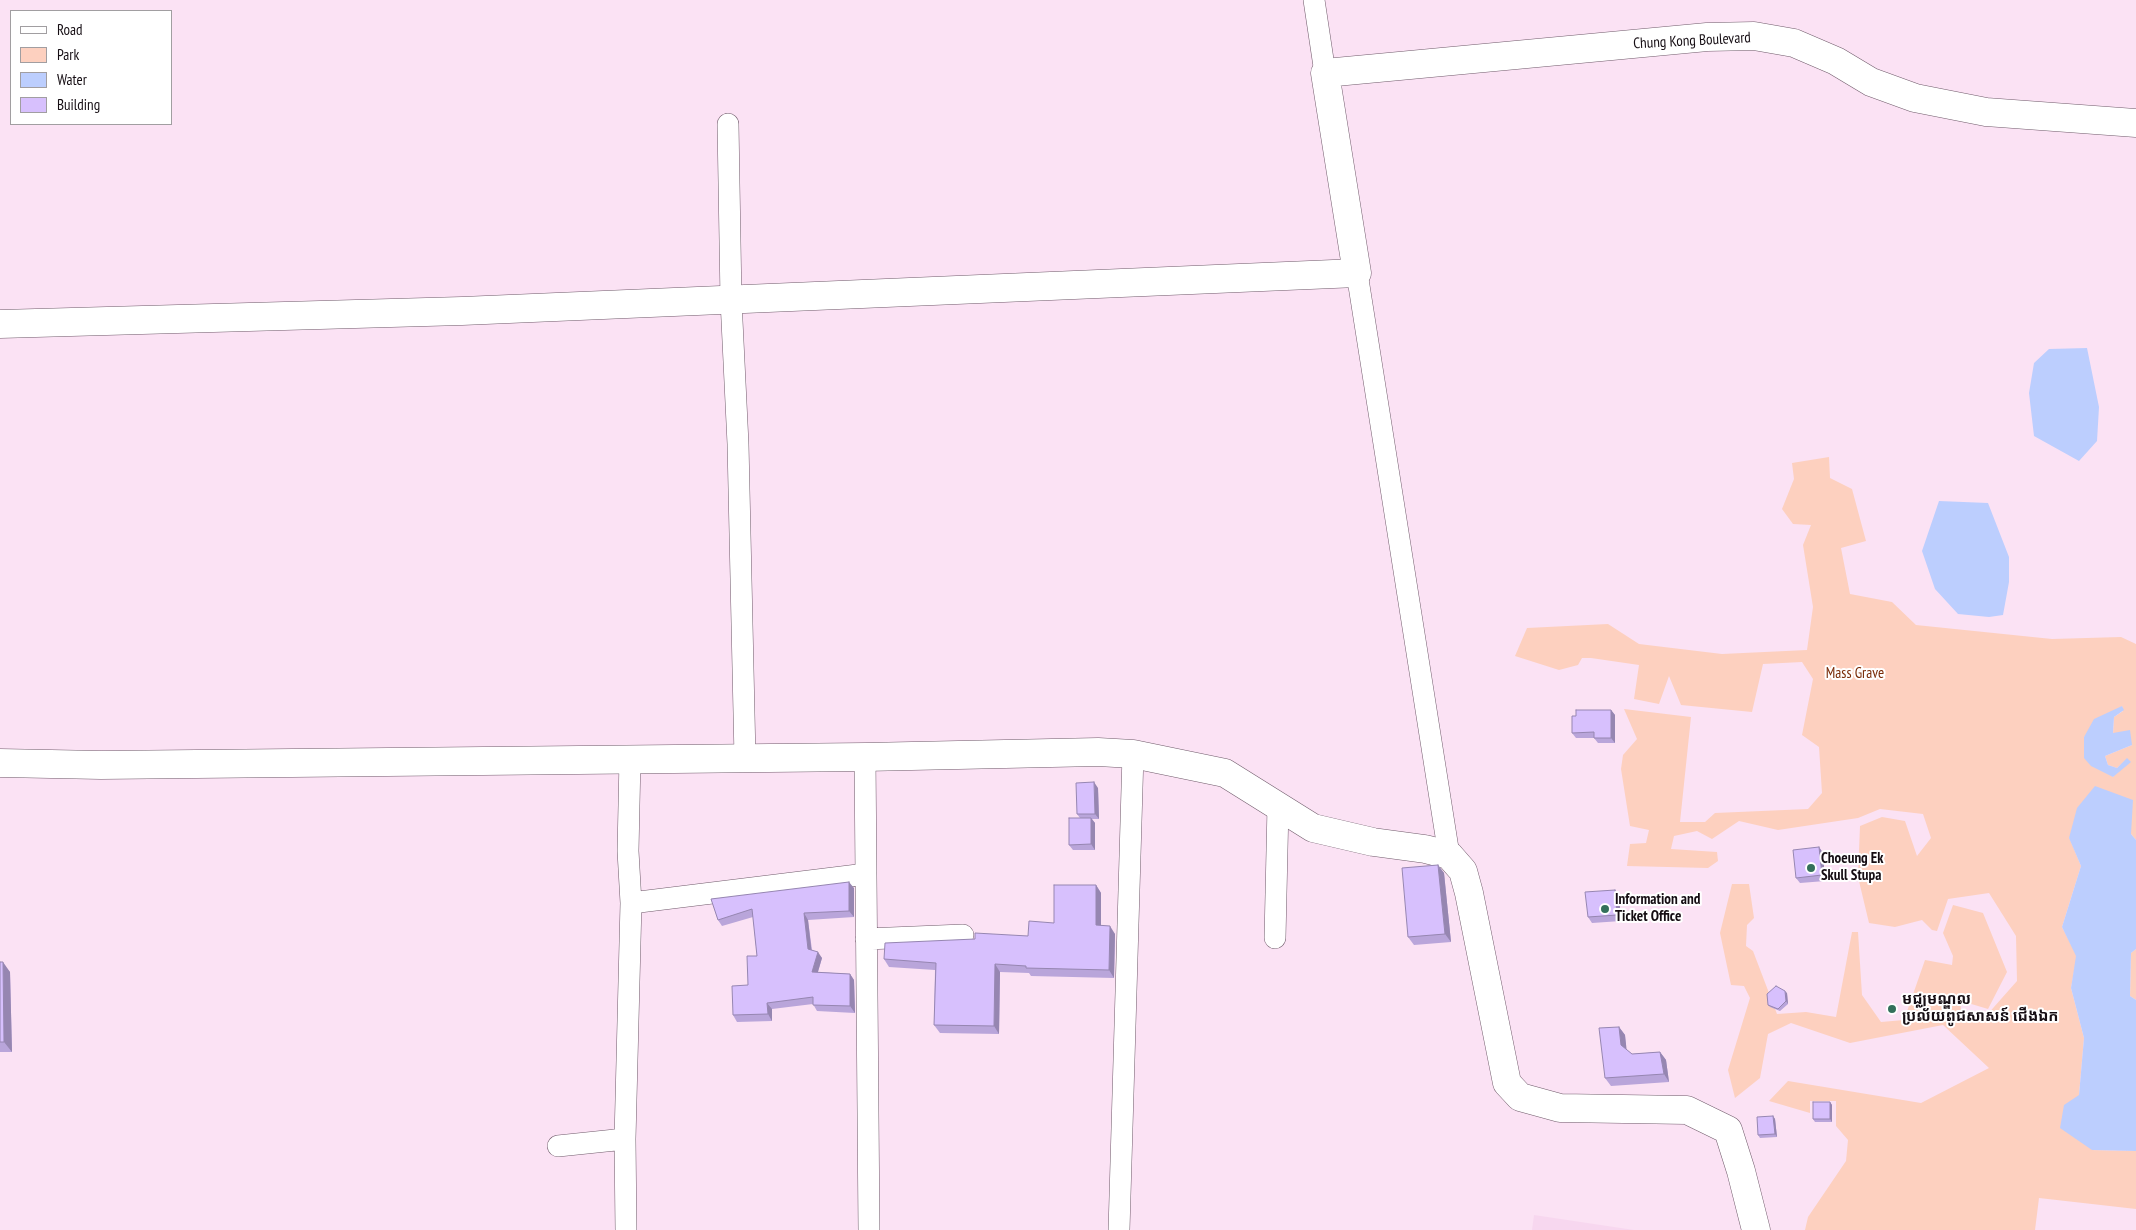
<!DOCTYPE html>
<meta charset="utf-8">
<style>
body{margin:0}
#map{position:relative;width:2136px;height:1230px;overflow:hidden;background:#fbe2f4;font-family:"PT Sans Narrow",sans-serif}
canvas{display:block}
.legend{position:absolute;left:10px;top:10px;width:162px;height:115px;box-sizing:border-box;background:#fff;border:1px solid #a19ea1;margin:0;padding:6px 9px;list-style:none;font-size:15px;color:#150d13}
.legend li{display:flex;align-items:center;gap:10px;height:25px}
.legend b{width:25px;border:1px solid #a19ea1}
</style>
<div id="map">
<canvas width="2136" height="1230"></canvas>
<ul class="legend">
<li><b style="height:6px;background:#fff"></b>Road</li>
<li><b style="height:14px;background:#fdd0bf"></b>Park</li>
<li><b style="height:14px;background:#bccefe"></b>Water</li>
<li><b style="height:14px;background:#d7c0fd"></b>Building</li>
</ul>
</div>
<script>
const ctx = document.querySelector('canvas').getContext('2d');
ctx.lineJoin = 'round';
function fillPath(path, color) { ctx.fillStyle = color; ctx.fill(path, 'evenodd'); }
const toPath = rows => new Path2D(rows.map(r => 'M' + r).join(''));
function trace(path, color, width, dash) { ctx.strokeStyle = color; ctx.lineWidth = width; ctx.lineCap = dash ? 'butt' : 'round'; ctx.setLineDash(dash || []); ctx.stroke(path); }
function drawText(font, color, halo, rows, align = 'center') {
  ctx.font = font + ' "PT Sans Narrow","Noto Sans Khmer",sans-serif'; ctx.lineWidth = 4; ctx.setLineDash([]); ctx.textBaseline = 'middle'; ctx.strokeStyle = halo; ctx.fillStyle = color; for (const [text, x, y, turn = 0] of rows) {
    ctx.save(); ctx.translate(x, y); ctx.rotate((+turn || 0) * Math.PI / 180); ctx.textAlign = isNaN(turn) ? turn : align; if (halo) ctx.strokeText(text, 0, 0); ctx.fillText(text, 0, 0); ctx.restore();
  }
}
fillPath(toPath([
 [1534,1215,1634,1230,1532,1230]
]), '#f7d7ef');
fillPath(toPath([
 [1829,457,1830,478,1852,489,1866,541,1841,548,1850,594,1892,602,1916,625,2052,639,2121,637,2136,644,2136,840,2131,834,2069,837,2081,866,2062,927,2077,956,2071,988,2084,1038,2079,1095,2092,1150,2136,1151,2136,1209,2039,1198,2035,1230,1805,1230,1808,1217,1846,1161,1848,1140,1836,1126,1836,1101,1810,1101,1810,1113,1769,1101,1788,1081,1921,1103,1989,1068,1943,1025,1850,1043,1791,1023,1768,1034,1760,1078,1735,1098,1728,1070,1750,998,1744,986,1731,985,1720,933,1732,884,1749,884,1754,918,1747,925,1746,946,1753,951,1777,1014,1806,1012,1836,1017,1852,932,1858,932,1862,995,1881,1022,1904,1020,1925,960,1952,965,1953,956,1943,933,1953,905,1983,913,2007,972,1988,1009,1968,1003,1960,995,1961,1013,1986,1016,2017,981,2016,936,1989,893,1948,899,1937,931,1932,930,1922,920,1895,927,1869,923,1858,877,1860,826,1882,817,1905,821,1917,856,1931,838,1923,814,1880,809,1858,818,1778,830,1739,821,1712,839,1697,831,1674,836,1671,849,1717,852,1718,861,1708,868,1627,866,1630,844,1646,843,1649,830,1630,826,1621,769,1623,755,1637,739,1624,709,1691,717,1680,822,1705,822,1715,813,1808,809,1822,793,1819,747,1802,735,1813,679,1802,662,1763,664,1752,712,1681,705,1669,676,1659,704,1634,699,1639,665,1591,658,1582,658,1578,665,1559,670,1515,656,1527,628,1608,624,1639,644,1722,654,1807,650,1813,607,1803,545,1811,525,1793,524,1782,509,1794,479,1792,463],
 [2122,706,2123,711,2114,717,2113,734,2132,745,2105,756,2108,765,2117,768,2127,759,2113,777,2084,737],
 [2136,949,2136,1000,2130,996,2131,953]
]), '#fdd0bf');
fillPath(toPath([
 [2087,348,2099,407,2097,441,2079,461,2034,436,2029,393,2034,363,2049,349],
 [1939,501,1988,503,2009,557,2009,582,2003,615,1989,617,1958,614,1935,589,1922,551],
 [2122,706,2124,710,2114,717,2113,733,2130,730,2132,745,2105,756,2108,765,2117,768,2127,758,2131,762,2113,777,2091,766,2084,758,2084,737,2094,719],
 [2095,786,2133,800,2131,834,2136,840,2136,949,2131,953,2130,996,2136,1000,2136,1151,2092,1150,2060,1128,2064,1105,2079,1095,2084,1038,2071,988,2076,956,2062,927,2081,866,2069,838,2077,808]
]), '#bccefe');
const street = toPath([
 [1314,0,1325,73],
 [728,124,731,300,738,444,745,758],
 [1357,273,1449,855],
 [865,757,869,1230],
 [631,903,866,874],
 [1275,938,1278,806],
 [866,939,963,935],
 [558,1146,625,1139],
 [626,1230,625,1139,631,903,628,851,630,759],
 [1119,1230,1133,754]
]);
const secondary = toPath([
 [0,324,462,311,1357,273,1325,73,1707,37,1754,36,1794,43,1836,61,1871,82,1915,98,1986,112,2136,123],
 [0,763,101,765,865,757,1098,752,1133,754,1225,773,1313,828,1373,842,1425,849,1449,855,1463,871,1469,893,1507,1083,1520,1097,1560,1108,1687,1110,1728,1130,1741,1171,1756,1230]
]);
trace(street, '#705b6b', 22);
trace(secondary, '#705b6b', 29);
trace(street, '#fff', 21);
trace(secondary, '#fff', 28);
fillPath(toPath([
 [1611,710,1615,715,1615,743,1598,743,1594,738,1576,738,1572,733,1576,716],
 [1098,788,1099,819,1092,819,1095,823,1095,850,1073,850,1069,845,1080,818,1077,814],
 [1819,847,1823,853,1825,881,1800,883,1796,878],
 [1438,865,1444,873,1451,942,1414,945,1408,937],
 [1096,885,1101,893,1101,925,1115,934,1114,978,1031,976,1029,973,1000,972,999,1034,940,1033,934,1025,935,970,889,967,884,959,975,939,1028,936,1054,923],
 [854,888,854,917,808,920,812,950,822,958,818,972,850,974,854,980,855,1013,817,1011,813,1004,772,1009,772,1021,737,1022,733,1015,748,985,757,956,753,917,722,926,718,920,711,899],
 [1619,895,1621,921,1592,923,1588,917],
 [0,962,10,972,12,1052,0,1052],
 [1787,993,1788,1004,1780,1011,1770,1007,1768,1005],
 [1619,1027,1625,1035,1626,1049,1632,1054,1660,1052,1666,1060,1669,1082,1611,1086,1605,1078],
 [1830,1102,1832,1105,1832,1122,1815,1122,1813,1119],
 [1773,1116,1775,1119,1777,1137,1760,1138,1758,1135]
]), '#b9a5da');
fillPath(toPath([
 [1611,710,1615,715,1615,743,1611,738],
 [1094,782,1098,788,1099,819,1095,814],
 [1091,818,1095,823,1095,850,1091,844],
 [1819,847,1823,853,1825,881,1822,875],
 [1438,865,1444,873,1451,942,1445,934],
 [849,882,854,888,854,917,849,911],
 [1096,885,1101,893,1101,933,1096,925],
 [1615,890,1619,895,1621,921,1617,915],
 [804,913,808,920,812,955,808,949],
 [1110,926,1115,934,1114,978,1109,970],
 [818,952,822,958,816,978,812,972],
 [3,962,10,972,12,1052,4,1042],
 [995,964,1000,972,999,1034,994,1026],
 [850,974,854,980,855,1013,850,1006],
 [1785,991,1787,993,1788,1004,1786,1001],
 [767,1003,772,1009,772,1021,768,1014],
 [1619,1027,1625,1035,1627,1053,1621,1045],
 [1660,1052,1666,1060,1669,1082,1664,1074],
 [1830,1102,1832,1105,1832,1122,1830,1119],
 [1773,1116,1775,1119,1777,1137,1775,1134]
]), '#9686b1');
const building = toPath([
 [1576,710,1611,710,1611,738,1594,738,1594,732,1572,733,1572,716,1576,716,1576,710],
 [1094,782,1095,814,1077,814,1076,783,1094,782],
 [1069,818,1091,818,1091,844,1069,845,1069,818],
 [1819,847,1822,875,1796,878,1793,850,1819,847],
 [1438,865,1445,934,1408,937,1402,868,1438,865],
 [849,882,849,911,804,913,808,949,818,952,812,972,850,974,850,1006,813,1005,813,997,767,1003,768,1014,733,1015,732,986,748,985,747,956,757,956,752,909,718,920,711,899,849,882],
 [1054,885,1096,885,1096,925,1110,926,1109,970,1026,968,1026,966,995,964,994,1026,934,1025,936,963,884,959,885,943,975,939,975,933,1028,936,1029,921,1054,923,1054,885],
 [1615,890,1617,915,1588,917,1585,892,1615,890],
 [0,962,3,962,4,1042,0,1042,0,962],
 [1776,986,1785,991,1786,1001,1778,1009,1768,1005,1767,994,1776,986],
 [1619,1027,1621,1045,1632,1054,1660,1052,1664,1074,1605,1078,1599,1028,1619,1027],
 [1813,1102,1830,1102,1830,1119,1813,1119,1813,1102],
 [1773,1116,1775,1134,1758,1135,1757,1117,1773,1116]
]);
fillPath(building, '#d7c0fd');
trace(building, '#9686b1', 1);
for (const [x, y, r, color] of [
 [1811,868,5,"#33705b"],
 [1605,909,5,"#33705b"],
 [1892,1009,5,"#33705b"]
]) { const dot = new Path2D(); dot.arc(x, y, r, 0, 2 * Math.PI); ctx.fillStyle = color; ctx.fill(dot); trace(dot, '#fff', 2); }
drawText('15px', '#150d13', '#fff', [
 ["Chung Kong Boulevard",1692,41,-3]
]);
drawText('15px', '#7a2c08', '#fff', [
 ["Mass Grave",1855,674]
]);
drawText('bold 15px', '#150d13', '#fff', [
 ["Choeung Ek",1821,859],
 ["Skull Stupa",1821,876],
 ["Information and",1615,900],
 ["Ticket Office",1615,917],
 ["មជ្ឈមណ្ឌល",1902,1000],
 ["ប្រល័យពូជសាសន៍ ជើងឯក",1902,1017]
], 'left');
</script>
